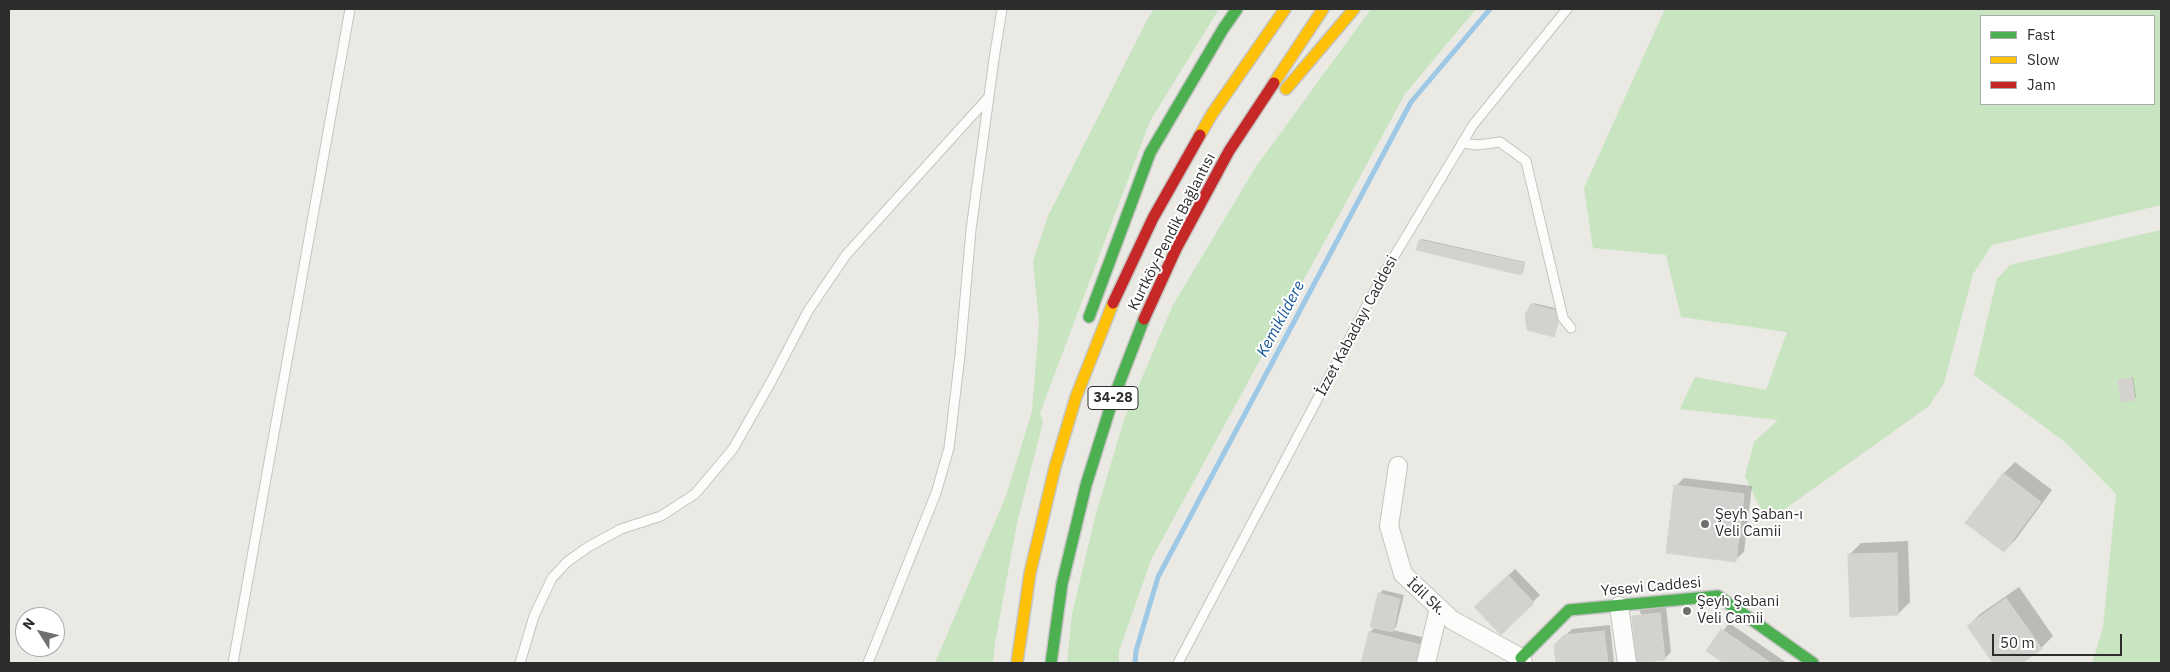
<!DOCTYPE html>
<meta charset="utf-8">
<style>
body{margin:0}
#map{position:relative;width:2170px;height:672px;overflow:hidden;background:#eae9e4;font-family:"IBM Plex Sans",sans-serif}
canvas{display:block}
.frame{position:absolute;inset:0;border:10px solid #2d2d2d;pointer-events:none}
.legend{position:absolute;left:1980px;top:15px;width:175px;height:90px;box-sizing:border-box;background:#fff;border:1px solid #ababab;margin:0;padding:6px 9px;list-style:none;font-size:15px;color:#2d2d2d}
.legend li{display:flex;align-items:center;gap:10px;height:25px}
.legend b{width:25px;border:1px solid #ababab}
.north{position:absolute;left:15px;top:607px;width:50px;height:50px;box-sizing:border-box;background:#fff;border:1px solid #ababab;border-radius:50%;rotate:306deg;font-size:14px;font-weight:700;line-height:20px;text-align:center;color:#2d2d2d}
.north::after{content:'';display:block;margin:auto;width:18px;height:22px;background:#6f6f6d;clip-path:polygon(50% 0,100% 100%,50% 72%,0 100%)}
.scale{position:absolute;left:1992px;top:634px;width:130px;height:22px;box-sizing:border-box;border:2px solid #2d2d2d;border-top:0;padding-left:6px;font-size:15px;line-height:18px;white-space:nowrap;color:#2d2d2d;-webkit-text-stroke:4px #fff;paint-order:stroke}
</style>
<div id="map">
<canvas width="2170" height="672"></canvas>
<div class="frame"></div>
<ul class="legend">
<li><b style="height:6px;background:#4caf50"></b>Fast</li>
<li><b style="height:6px;background:#ffc107"></b>Slow</li>
<li><b style="height:6px;background:#c62828"></b>Jam</li>
</ul>
<div class="north">N</div>
<div class="scale">50 m</div>
</div>
<script>
const ctx = document.querySelector('canvas').getContext('2d');
ctx.lineJoin = 'round';
function fillPath(path, color) { ctx.fillStyle = color; ctx.fill(path, 'evenodd'); }
const toPath = rows => new Path2D(rows.map(r => 'M' + r).join(''));
function trace(path, color, width, dash) { ctx.strokeStyle = color; ctx.lineWidth = width; ctx.lineCap = dash ? 'butt' : 'round'; ctx.setLineDash(dash || []); ctx.stroke(path); }
function drawText(font, color, halo, rows, align = 'center') {
  ctx.font = font + ' "IBM Plex Sans",sans-serif'; ctx.lineWidth = 4; ctx.setLineDash([]); ctx.textBaseline = 'middle'; ctx.strokeStyle = halo; ctx.fillStyle = color; for (const [text, x, y, turn = 0] of rows) {
    ctx.save(); ctx.translate(x, y); ctx.rotate((+turn || 0) * Math.PI / 180); ctx.textAlign = isNaN(turn) ? turn : align; if (halo) ctx.strokeText(text, 0, 0); ctx.fillText(text, 0, 0); ctx.restore();
  }
}
fillPath(toPath([
 [1154,9,1219,9,1150,121,1040,413,1043,422,1017,523,995,643,993,663,935,663,1006,496,1032,411,1039,323,1033,261,1048,216,1147,20],
 [1371,9,1476,9,1405,94,1151,560,1119,651,1119,663,1067,663,1072,614,1095,517,1124,420,1173,305,1255,168],
 [1665,9,2161,9,2161,205,1992,245,1973,274,1944,383,1929,406,1782,511,1761,510,1745,476,1754,442,1778,420,1680,409,1695,377,1766,390,1787,332,1681,317,1666,255,1593,248,1584,188],
 [1981,16,2154,16,2154,104,1981,104],
 [2161,230,2161,663,2092,663,2103,628,2116,494,2065,442,1974,375,1997,279,2010,265]
]), '#c8e4c0');
fillPath(toPath([
 [1422,239,1525,262,1523,272,1521,273,1420,241],
 [1534,303,1562,310,1554,335,1532,305],
 [2133,377,2136,397,2134,399,2120,381],
 [2015,462,2052,490,2016,539,2004,551,2003,474],
 [1684,478,1752,486,1744,552,1735,560,1676,486],
 [1908,541,1910,602,1898,614,1849,555,1861,543],
 [1515,569,1540,595,1501,633,1476,607],
 [2019,587,2053,636,2041,648,2020,663,1994,663,1968,626,1980,614],
 [1383,590,1404,595,1396,627,1393,630,1430,639,1424,663,1362,663,1370,632,1375,627,1379,594],
 [1666,607,1671,652,1664,659,1639,610],
 [1729,623,1787,663,1726,663,1708,651],
 [1610,625,1614,663,1557,663,1555,646,1572,629]
]), '#0003');
trace(toPath([
 [1135,663,1136,651,1158,577,1411,102,1490,9]
]), '#9dc8e6', 5);
const building = toPath([
 [1419,240,1524,263,1521,275,1416,250,1419,240],
 [1531,304,1561,312,1554,337,1527,330,1525,315,1531,304],
 [2132,378,2135,400,2122,402,2118,380,2132,378],
 [2003,473,2041,502,2004,552,1965,523,2003,473],
 [1674,485,1744,494,1736,562,1666,553,1674,485],
 [1897,553,1898,615,1850,617,1848,554,1897,553],
 [1508,575,1534,603,1501,635,1474,607,1508,575],
 [1378,593,1400,599,1393,632,1370,627,1378,593],
 [2006,598,2042,649,2022,663,1993,663,1967,626,2006,598],
 [1660,613,1665,660,1636,663,1632,616,1660,613],
 [1721,629,1771,663,1724,663,1706,651,1721,629],
 [1604,631,1608,663,1556,663,1554,645,1564,635,1604,631],
 [1369,632,1425,646,1420,663,1361,663,1369,632]
]);
fillPath(building, '#d3d2ce');
trace(building, '#d5d4d0', 1);
const lane = toPath([
 [1462,143,1477,145,1500,142,1526,161,1563,318,1571,328],
 [233,663,350,9],
 [520,663,534,616,552,578,567,562,588,547,621,529,661,516,695,494,733,449,772,380,808,311,846,255,988,98],
 [868,663,936,493,949,448,960,355,971,230,994,59,1002,9],
 [1178,663,1383,275,1473,125,1567,9]
]);
const street = toPath([
 [1398,466,1389,526,1403,574,1452,620,1521,658,1523,663],
 [1619,606,1627,663],
 [1426,663,1439,608]
]);
const fast = toPath([
 [1089,317,1150,153,1223,29,1237,9],
 [1521,658,1569,610,1718,596,1813,663],
 [1051,663,1062,584,1086,485,1112,402,1144,319]
]);
const slow = toPath([
 [1274,83,1323,9],
 [1286,89,1354,9],
 [1200,135,1212,114,1285,9],
 [1017,663,1030,573,1055,467,1076,397,1113,303]
]);
const jam = toPath([
 [1113,303,1153,218,1200,135],
 [1144,319,1176,249,1229,151,1274,83]
]);
trace(lane, '#c4c4c3', 11);
trace(street, '#c4c4c3', 20);
trace(fast, '#c4c4c3', 14);
trace(slow, '#c4c4c3', 14);
trace(jam, '#c4c4c3', 14);
trace(lane, '#fcfcfb', 9);
trace(street, '#fcfcfb', 18);
trace(fast, '#4caf50', 11);
trace(slow, '#ffc107', 11);
trace(jam, '#c62828', 11);
for (const [x, y, r, color] of [
 [1705,524,5,"#6f6f6d"],
 [1687,611,5,"#6f6f6d"]
]) { const dot = new Path2D(); dot.arc(x, y, r, 0, 2 * Math.PI); ctx.fillStyle = color; ctx.fill(dot); trace(dot, '#fff', 2); }
for (const [x, y, w] of [
 [1113,398,50]
]) { const box = new Path2D(); box.roundRect(x - w / 2, y - 11.5, w, 23, 4); ctx.fillStyle = '#fff'; ctx.fill(box); trace(box, '#2d2d2d', 1); }
drawText('bold 14px', '#2d2d2d', null, [
 ["34-28",1113,398]
]);
drawText('15px', '#2d2d2d', '#fff', [
 ["Kurtköy-Pendik Bağlantısı",1172,232,-63],
 ["İzzet Kabadayı Caddesi",1357,326,-62],
 ["Yesevi Caddesi",1651,587,-5],
 ["İdil Sk.",1426,597,43]
]);
drawText('15px', '#2d2d2d', '#fff', [
 ["Şeyh Şaban-ı",1715,515],
 ["Veli Camii",1715,532],
 ["Şeyh Şabani",1697,602],
 ["Veli Camii",1697,619]
], 'left');
drawText('italic 16px', '#175797', '#fff', [
 ["Kemiklidere",1281,319,-62]
]);
</script>
